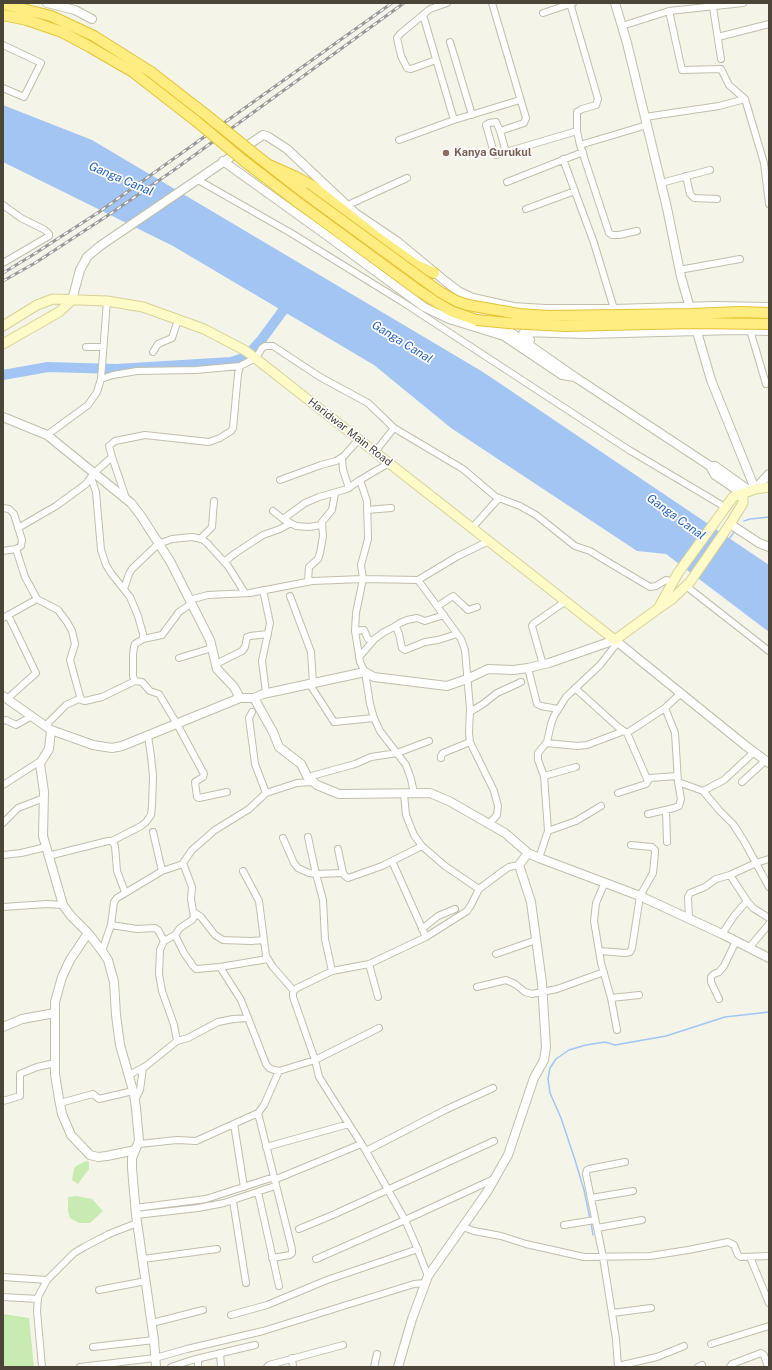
<!DOCTYPE html>
<style>
body{margin:0}
#map{position:relative;width:772px;height:1370px;overflow:hidden;background:#f5f4e9;font-family:"Public Sans",sans-serif}
canvas{display:block}
.frame{position:absolute;inset:0;border:4px solid #4a4537;pointer-events:none}
</style>
<div id="map">
<canvas width="772" height="1370"></canvas>
<div class="frame"></div>
</div>
<script>
const ctx = document.querySelector('canvas').getContext('2d');
ctx.lineJoin = 'round';
function fillPath(path, color) { ctx.fillStyle = color; ctx.fill(path, 'evenodd'); }
const toPath = rows => new Path2D(rows.map(r => 'M' + r).join(''));
function trace(path, color, width, dash) { ctx.strokeStyle = color; ctx.lineWidth = width; ctx.lineCap = dash ? 'butt' : 'round'; ctx.setLineDash(dash || []); ctx.stroke(path); }
function drawText(font, color, halo, rows, align = 'center') {
  ctx.font = font + ' "Public Sans",sans-serif'; ctx.lineWidth = 3.5; ctx.setLineDash([]); ctx.textBaseline = 'middle'; ctx.strokeStyle = halo; ctx.fillStyle = color; for (const [text, x, y, turn = 0] of rows) {
    ctx.save(); ctx.translate(x, y); ctx.rotate((+turn || 0) * Math.PI / 180); ctx.textAlign = isNaN(turn) ? turn : align; if (halo) ctx.strokeText(text, 0, 0); ctx.fillText(text, 0, 0); ctx.restore();
  }
}
fillPath(toPath([
 [86,1161,89,1162,89,1169,78,1184,72,1180,74,1169,76,1166],
 [76,1196,92,1199,103,1211,90,1223,79,1223,70,1218,68,1211,68,1197],
 [3,1314,29,1318,34,1367,3,1367]
]), '#c7ebb0');
fillPath(toPath([
 [3,105,92,140,483,372,769,565,769,632,666,554,637,551,451,428,374,365,173,246,3,162]
]), '#a3c5f4');
trace(toPath([
 [744,521,750,519,769,517],
 [729,539,735,531],
 [590,1219,584,1190,575,1160,561,1118,550,1093,548,1079,550,1068,556,1059,569,1050,586,1045,605,1042,615,1045,666,1036,725,1017,769,1012],
 [591,1223,593,1235]
]), '#a3c5f4', 1.5);
trace(toPath([
 [3,375,48,367,116,369,231,362,246,357,262,339,290,301]
]), '#a3c5f4', 10);
const minor = toPath([
 [492,3,526,118,524,123,500,131,506,152],
 [570,3,598,99,596,105,582,109,577,112,577,131],
 [743,3,669,11,682,70,721,69,729,85,745,99],
 [713,7,721,59],
 [543,13,573,3],
 [423,15,454,120,520,100],
 [622,26,669,11],
 [718,37,769,24],
 [450,42,472,115],
 [3,45,41,63,24,97,3,88],
 [436,60,411,69,407,68,401,56,397,38,400,34,430,9,447,3],
 [645,117,719,106,745,99,764,163,769,204],
 [500,131,496,122,489,123,486,125,494,153,496,155,577,131,580,145,609,233,612,235,619,235,637,231],
 [399,140,454,120],
 [580,145,647,125],
 [563,159,594,243,614,309],
 [686,176,690,194,694,198,717,199],
 [198,180,291,233,401,301,629,450,725,507],
 [507,182,583,152],
 [661,183,710,170],
 [3,205,21,218,45,230,49,234,49,236,3,263],
 [348,205,407,178],
 [526,209,575,191],
 [679,270,740,259],
 [750,330,766,384],
 [86,347,103,347],
 [153,352,158,344,172,338,178,320],
 [101,379,113,375,137,371,196,370,240,366,256,358,262,348,265,346,273,346,320,377,368,403,394,428,463,469,496,497,520,506,536,515,575,546,590,551,598,556,650,587,656,586,666,580,674,582],
 [47,435,88,405,97,392,101,379,107,301],
 [375,452,394,428],
 [112,457,126,498],
 [342,458,343,470,349,488],
 [389,463,360,480,367,501,368,539,361,565,363,579,356,613,355,631,360,662,365,672,370,704,374,718,380,731,406,765,411,779,414,793],
 [91,477,96,492,101,550,106,565,111,573,130,597,138,616,143,634,143,639,135,644,134,647,133,655,133,676,135,681],
 [280,480,321,465,336,461,344,456,359,439],
 [3,508,9,509,14,514,22,540,21,546,16,549,25,577,37,599,58,610,67,622,72,631,75,644,70,660,81,700,85,701,102,697,135,681,142,682,150,691,159,694,177,724,204,774,203,777,195,782,197,797,199,798,227,792],
 [367,510,391,508],
 [273,511,283,519,296,526,309,527,321,525],
 [283,519,305,503,319,497,347,489,360,480],
 [18,528,56,506,86,484,94,473,112,457,109,446,115,441,145,435,209,442,220,438,231,431,233,428,238,374,240,366],
 [472,528,499,498],
 [200,539,212,527,214,501],
 [3,551,16,549],
 [224,562,237,552,263,535,280,529,289,524],
 [418,580,461,639,465,650,470,709,469,733,470,742,494,791,498,806,497,815,489,824],
 [308,582,309,567,318,559,320,553,323,536,322,522,332,510,335,493],
 [686,586,769,651],
 [124,589,129,574,132,569,158,544,172,539,192,537,202,539,207,543,228,566,245,593],
 [263,590,270,623,262,661,266,693],
 [290,596,311,652,313,683],
 [189,600,208,595,250,593,312,581,363,579,418,580,458,556,489,541],
 [438,606,453,596,468,610,477,607],
 [3,618,37,599],
 [394,627,400,623,407,620,417,618,425,621,444,615],
 [355,631,364,630,368,639,372,641,384,632,394,627,396,627,399,634,402,648,405,650,425,642,438,640,457,634],
 [143,639,162,635,179,612,191,604],
 [359,657,373,641],
 [179,658,212,648],
 [216,664,242,651,245,647,247,637,250,636,268,634],
 [543,665,532,626,533,624,566,601],
 [528,668,537,704,541,706,558,709],
 [309,683,334,722,374,718],
 [575,688,618,727,627,733,665,708],
 [681,693,665,708,675,733,678,782,703,791,724,780,754,752],
 [7,699,36,673,8,615],
 [252,712,249,718,255,764,266,793],
 [470,712,483,704,497,693,521,682],
 [3,721,6,720,16,725,32,716],
 [45,726,66,705,81,698],
 [627,733,648,781],
 [546,743,578,746,587,745,624,731],
 [441,758,441,756,443,753,470,742],
 [544,776,576,767],
 [308,777,355,764,371,757,397,753,429,741],
 [742,782,766,760],
 [3,785,42,760],
 [703,791,719,810,733,824,744,841,769,887],
 [618,793,646,784,650,778,677,776],
 [404,794,406,815,414,835,422,846,445,866,479,889],
 [666,810,667,842],
 [648,814,674,808,679,806,681,799,678,782],
 [3,823,18,808,44,798],
 [548,831,576,821,601,806],
 [153,832,162,871],
 [308,837,316,874,323,900,325,939,332,971],
 [283,838,294,863,298,868,309,873,316,874,343,873,345,876,348,878,382,866,422,846],
 [112,841,141,826,146,822,151,815,152,806,153,776,151,756,148,736],
 [338,849,343,873],
 [3,855,21,853,46,847],
 [48,856,108,841,112,841,115,846,117,871,125,892],
 [539,858,548,831,544,776,538,760,538,753,547,742,551,724,554,716,566,697,600,665,618,642],
 [392,861,426,937],
 [243,871,259,901,266,956,273,967,293,990],
 [730,875,756,863,769,859],
 [605,882,596,903,594,921,601,963,611,998,617,1030],
 [747,901,753,908,769,918],
 [3,907,47,904,63,905],
 [194,912,201,917,215,935,223,940,251,941,264,940],
 [689,919,688,897,690,893,705,887,716,879,730,875,747,901,734,916,722,934],
 [111,925,137,929,155,928,158,930,164,941],
 [422,929,438,916,455,909],
 [175,935,180,928,192,920,194,917,191,899,192,887,183,863,192,850,215,830,249,809,266,793,297,783,313,782],
 [749,948,769,924],
 [102,951,111,925,114,902,117,898,162,871,183,864],
 [600,951,625,953,630,952,632,948,640,896,653,873,655,853,655,850,652,847,631,845],
 [496,954,536,940],
 [369,964,378,997],
 [220,967,241,1000,266,1064,269,1068,274,1070,279,1071,315,1060,379,1028],
 [477,987,506,980,515,984,525,992,532,994,557,989,604,972],
 [611,998,639,995],
 [719,999,711,982,711,977,714,974,719,972,724,966,736,941],
 [177,1041,174,1025,162,991,159,974,160,950,164,941,175,935,184,953,193,966,196,969,220,967,268,959],
 [129,1075,146,1066,177,1041,188,1038,218,1022,233,1019,248,1018],
 [135,1100,140,1090,143,1068],
 [3,1101,20,1096,20,1074,37,1067,55,1063],
 [60,1103,93,1094,99,1099,133,1091],
 [258,1113,292,1249,292,1253,290,1255,272,1258],
 [234,1124,244,1187],
 [139,1144,177,1140,196,1141,258,1113,264,1105,279,1071],
 [266,1147,349,1124],
 [366,1151,445,1110,493,1088],
 [274,1180,361,1144],
 [258,1192,279,1286],
 [591,1198,633,1191],
 [233,1201,246,1283],
 [135,1208,206,1199,274,1177],
 [136,1215,198,1208,224,1203,275,1186],
 [564,1225,595,1220],
 [463,1227,474,1231,501,1236,526,1244,584,1257,650,1256,688,1250,728,1242,734,1245,738,1255,741,1257,769,1256],
 [597,1228,642,1220],
 [299,1229,335,1214,494,1141],
 [750,1257,769,1303],
 [143,1259,217,1249],
 [316,1259,405,1220,494,1179],
 [428,1276,415,1243,405,1220,366,1151,319,1077,315,1060,293,997,293,992,297,988,332,971,369,964,426,937,467,911,471,905,479,889,503,871,509,867,519,865],
 [3,1277,47,1280],
 [99,1290,146,1281],
 [3,1297,38,1299],
 [612,1313,651,1308],
 [231,1315,267,1305,327,1280,418,1249],
 [152,1323,203,1310],
 [711,1344,769,1326],
 [93,1347,154,1340],
 [220,1353,221,1367],
 [292,1358,293,1367],
 [198,1359,198,1367],
 [618,1366,657,1357,684,1346],
 [42,1367,37,1311,38,1297,47,1280,74,1253,84,1247,109,1234,137,1223],
 [80,1367,155,1358,187,1349,263,1331,414,1284,425,1283],
 [171,1367,192,1360,255,1345],
 [267,1367,269,1365,343,1345],
 [374,1367,377,1354],
 [618,1367,616,1339,603,1257,586,1174,587,1170,589,1169,625,1162],
 [698,1367,702,1365],
 [730,1367,732,1364,761,1353,764,1355,768,1367]
]);
const tertiary = toPath([
 [47,3,75,10,92,19],
 [615,3,627,43,667,208,681,277,711,380,755,489,769,474],
 [223,161,322,232,424,307,449,319,504,336,562,375,575,377],
 [72,300,80,270,85,261,87,257,100,246,263,135,267,136,287,149,355,213,398,242,445,281,458,291,473,298,513,307,545,309,614,309,715,306,769,307],
 [484,323,510,332,515,335,575,377,710,466,715,475,743,494],
 [530,340,523,334,524,332,586,334,736,330,769,331],
 [3,417,47,435,131,503,141,516,170,561,210,640,217,669,234,687,240,698],
 [710,466,715,466,750,491],
 [730,524,759,543,769,547],
 [3,696,51,730,93,745,112,748,122,746,240,698,254,698,263,694,365,672,374,677,447,686,467,679,488,669,513,670,528,668,549,663,615,640,746,746,769,763],
 [254,698,273,732,279,747,301,764,307,776,317,785,339,794,430,793,449,801,505,833,528,853,539,858,640,896,722,934,769,958],
 [51,730,49,749,42,760,40,764,44,792,43,836,63,905,71,916,88,933,102,951,108,960,114,982,116,1015,120,1045,134,1094,136,1108,139,1141,132,1158,132,1168,136,1215,154,1340,156,1367],
 [88,933,70,960,62,977,55,1002,55,1074,59,1099,62,1114,71,1135,90,1155,98,1157,107,1156,135,1150],
 [3,1027,22,1019,55,1013],
 [398,1367,412,1319,428,1276,487,1192,508,1155,534,1078,544,1060,546,1047,542,983,531,902,519,865,528,853]
]);
const secondary = toPath([
 [3,326,37,305,53,299,107,301,143,307,204,329,246,351,615,640,659,608,671,600,690,582,730,524,743,503,743,494],
 [3,344,59,312,72,300],
 [659,607,678,573,733,497,755,489,769,487]
]);
const trunk = toPath([
 [3,4,51,16,94,36,151,72,205,114],
 [3,15,27,20,62,32,90,47,133,72,196,121],
 [252,152,303,192],
 [244,161,296,201,419,291,451,311,476,320],
 [269,165,294,176,311,185,374,235,416,265,434,273]
]);
trace(minor, '#c1beab', 8);
trace(tertiary, '#c1beab', 10);
trace(secondary, '#d8d197', 11);
trace(trunk, '#e6c233', 12);
trace(minor, '#fff', 6);
trace(tertiary, '#fff', 8);
trace(secondary, '#fffbc9', 9);
trace(trunk, '#ffed81', 10);
const rail = toPath([
 [3,273,31,256,99,212,392,3],
 [3,281,35,263,107,216,174,170,404,3]
]);
trace(rail, '#989898', 3);
trace(rail, '#fff', 1.5, [4.5]);
const trunkBridge = toPath([
 [205,114,252,152],
 [196,121,244,161],
 [303,192,440,292,456,301,468,305,519,314,549,316,691,314,739,312,769,313],
 [476,320,508,323,565,326,691,323,769,324]
]);
trace(trunkBridge, '#e6c233', 12, []);
trace(trunkBridge, '#ffed81', 10);
for (const [x, y, r, color] of [
 [446,153,4,"#8d6e63"]
]) { const dot = new Path2D(); dot.arc(x, y, r, 0, 2 * Math.PI); ctx.fillStyle = color; ctx.fill(dot); trace(dot, '#fff', 1.5); }
drawText('bold 11px', '#785e54', '#fff', [
 ["Kanya Gurukul",454,153]
], 'left');
drawText('11px', '#4a4537', '#fff', [
 ["Haridwar Main Road",350,432,38]
]);
drawText('italic 12px', '#2965bc', '#fff', [
 ["Ganga Canal",121,179,23],
 ["Ganga Canal",402,342,32],
 ["Ganga Canal",676,517,36]
]);
</script>
